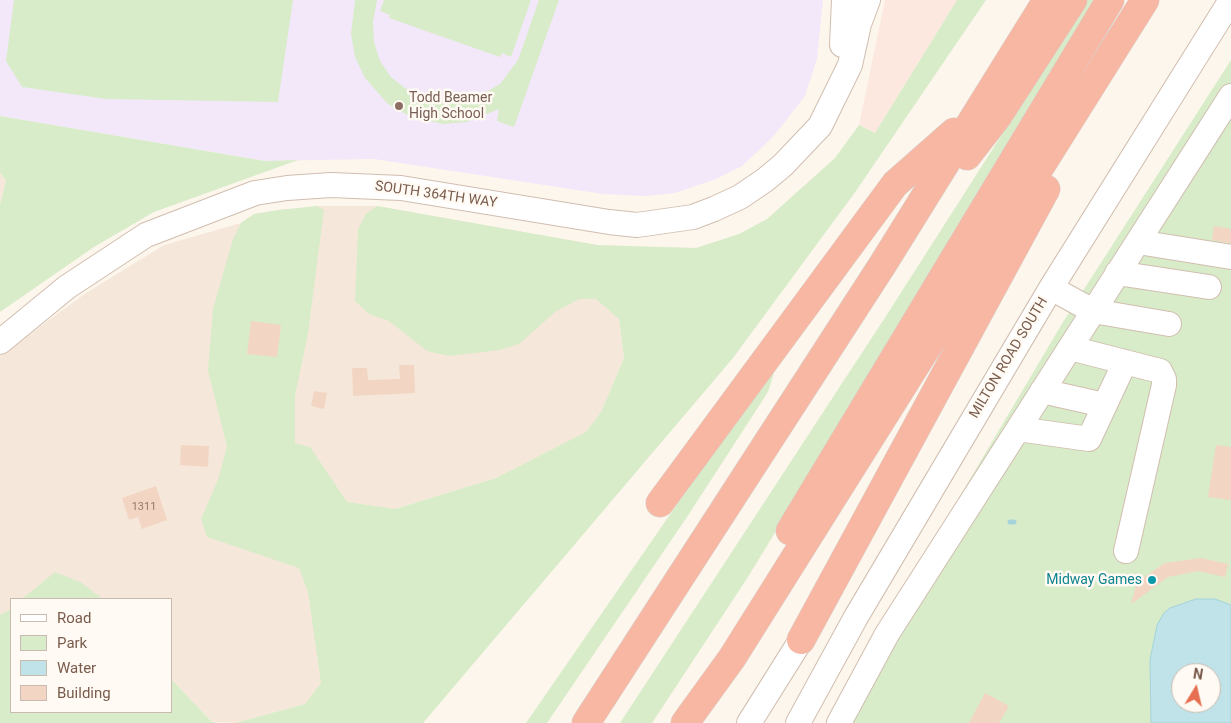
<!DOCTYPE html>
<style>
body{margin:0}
#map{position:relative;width:1231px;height:723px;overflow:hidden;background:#fdf6ec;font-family:Roboto,sans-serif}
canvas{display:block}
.legend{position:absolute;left:10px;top:598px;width:162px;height:115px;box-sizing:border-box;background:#fffaf3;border:1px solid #cabbb1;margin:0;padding:6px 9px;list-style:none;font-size:15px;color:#7a5c4d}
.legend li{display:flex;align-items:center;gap:10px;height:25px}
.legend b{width:25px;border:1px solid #cabbb1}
.north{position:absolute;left:1171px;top:663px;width:50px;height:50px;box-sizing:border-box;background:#fffaf3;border:1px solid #cabbb1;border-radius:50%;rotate:9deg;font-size:14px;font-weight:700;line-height:20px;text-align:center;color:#7a5c4d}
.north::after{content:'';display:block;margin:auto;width:18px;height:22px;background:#e76f51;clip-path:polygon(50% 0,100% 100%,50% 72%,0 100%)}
</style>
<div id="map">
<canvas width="1231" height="723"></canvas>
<ul class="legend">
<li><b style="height:6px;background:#fff"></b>Road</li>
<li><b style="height:14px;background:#d8ecc9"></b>Park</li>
<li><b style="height:14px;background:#bfe3e8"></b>Water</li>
<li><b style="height:14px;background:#f3d5c3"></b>Building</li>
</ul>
<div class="north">N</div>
</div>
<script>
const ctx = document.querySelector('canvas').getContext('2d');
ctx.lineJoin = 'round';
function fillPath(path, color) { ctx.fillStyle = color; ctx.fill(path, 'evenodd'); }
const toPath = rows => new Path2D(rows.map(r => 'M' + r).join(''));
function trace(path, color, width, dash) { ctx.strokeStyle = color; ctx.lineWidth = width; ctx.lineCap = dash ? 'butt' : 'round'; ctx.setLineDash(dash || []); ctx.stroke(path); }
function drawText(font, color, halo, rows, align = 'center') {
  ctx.font = font + ' Roboto,sans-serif'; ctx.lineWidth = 5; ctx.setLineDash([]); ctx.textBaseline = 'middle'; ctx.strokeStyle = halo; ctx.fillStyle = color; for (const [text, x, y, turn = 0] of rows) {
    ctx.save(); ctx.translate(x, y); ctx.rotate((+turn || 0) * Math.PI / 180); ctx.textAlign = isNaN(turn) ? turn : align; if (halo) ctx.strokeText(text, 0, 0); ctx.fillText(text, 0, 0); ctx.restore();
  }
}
fillPath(toPath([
 [0,172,6,181,0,204],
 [317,206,377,206,597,245,619,319,624,358,601,412,587,432,496,478,395,509,321,683,306,704,235,723,212,722,171,679,171,599,11,599,11,702,0,705,0,356,86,293,164,245,241,223,254,214]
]), '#f5e8da');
fillPath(toPath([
 [885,0,957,0,875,133,859,125]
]), '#fde8e0');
fillPath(toPath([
 [0,0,823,0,817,59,805,96,773,137,742,166,716,179,675,193,646,196,603,194,374,159,265,161,0,116]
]), '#f3e8fa');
fillPath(toPath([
 [14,0,293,0,278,102,106,99,22,87,6,61],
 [355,0,377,0,373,22,374,42,380,61,391,77,415,96,444,103,474,99,500,84,518,60,539,0,559,0,514,127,497,121,499,109,467,122,443,124,409,116,388,104,365,78,355,57,351,34],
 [384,0,531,0,511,57,502,53,500,57,389,18,390,15,380,11],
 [957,0,986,0,856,191,733,358,423,723,235,723,305,704,321,683,308,592,299,568,207,537,201,519,218,480,227,446,208,371,213,309,233,239,241,223,254,214,278,210,317,206,324,210,308,333,295,396,295,443,310,447,347,502,395,509,496,478,586,432,601,412,624,358,619,319,596,299,579,299,555,312,519,344,500,350,449,356,427,351,389,321,369,314,355,301,358,229,366,214,377,206,597,245,696,248,739,234,767,219,835,158,859,125,875,133],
 [1088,0,1098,0,748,577,652,723,620,723,886,316],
 [1231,60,1231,723,836,723,896,604,1063,322],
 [1181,673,1211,673,1211,703,1181,703],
 [0,116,265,161,298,160,154,212,94,247,0,312,0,204,6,181,0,172],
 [774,373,768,392,687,517,547,723,526,723,749,400,760,385],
 [55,572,80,582,103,599,22,599],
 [11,609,11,712,171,712,171,679,212,722,219,723,0,723,0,615]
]), '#d8ecc9');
const water = toPath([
 [1196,599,1215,599,1231,605,1231,723,1151,723,1150,660,1157,625,1164,613,1170,608,1196,599],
 [1181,673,1211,673,1211,703,1181,703,1181,673]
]);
fillPath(water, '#bfe3e8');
trace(water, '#a5d3da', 1);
trace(toPath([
 [1010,522,1014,522]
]), '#a5d3da', 5);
fillPath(toPath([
 [1214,226,1231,229,1231,243,1212,240],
 [251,321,281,325,277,357,247,354],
 [399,365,414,365,415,393,353,396,352,368,367,368,368,380,400,379],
 [314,391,327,393,324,409,311,406],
 [181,445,209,446,208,467,180,465],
 [1216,445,1231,447,1231,500,1208,497],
 [156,486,167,520,142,529,138,517,129,520,122,498],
 [1201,558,1228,564,1225,577,1198,571,1168,577,1131,604,1137,582,1165,563],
 [985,693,1009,706,999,723,969,723]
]), '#f3d5c3');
const minor = toPath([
 [842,45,844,0],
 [1138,242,1231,257],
 [1117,273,1209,287],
 [1051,288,1093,311,1169,324],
 [0,342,67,287,146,235,255,193,287,188,331,185,401,188,609,222,637,225,693,217,714,209,740,197,765,180,783,165,820,126,850,65,859,24,868,0],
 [1070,348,1160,371,1164,379,1164,385,1126,551],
 [1042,391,1104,405],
 [1018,429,1089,439,1125,362],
 [749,723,801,640],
 [798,723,856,617,1051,288,1231,0],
 [839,723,887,634,1231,96]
]);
const highway = toPath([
 [967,156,998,116,1073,0],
 [660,503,895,184,954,132],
 [790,531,1110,0],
 [801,640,1046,189],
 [586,723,883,264,1047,0],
 [685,723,732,658,1145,0]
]);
trace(minor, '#d1beb0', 26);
trace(highway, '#dad1cd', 29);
trace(minor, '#fff', 24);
trace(highway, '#f7b7a3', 28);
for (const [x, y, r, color] of [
 [399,106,5,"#8d6e63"],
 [1152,580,5,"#0f9aa8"]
]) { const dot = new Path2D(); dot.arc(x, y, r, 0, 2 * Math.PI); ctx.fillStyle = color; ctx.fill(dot); trace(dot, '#fffaf3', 2); }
drawText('11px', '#987a6a', null, [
 ["1311",144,507]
]);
drawText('14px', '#785e54', '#fffaf3', [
 ["Todd Beamer",409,98],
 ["High School",409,114]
], 'left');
drawText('14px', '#7a5c4d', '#fffaf3', [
 ["SOUTH 364TH WAY",436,195,8],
 ["MILTON ROAD SOUTH",1009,358,-59]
]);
drawText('14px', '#0d838f', '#fffaf3', [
 ["Midway Games",1142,580]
], 'right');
</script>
